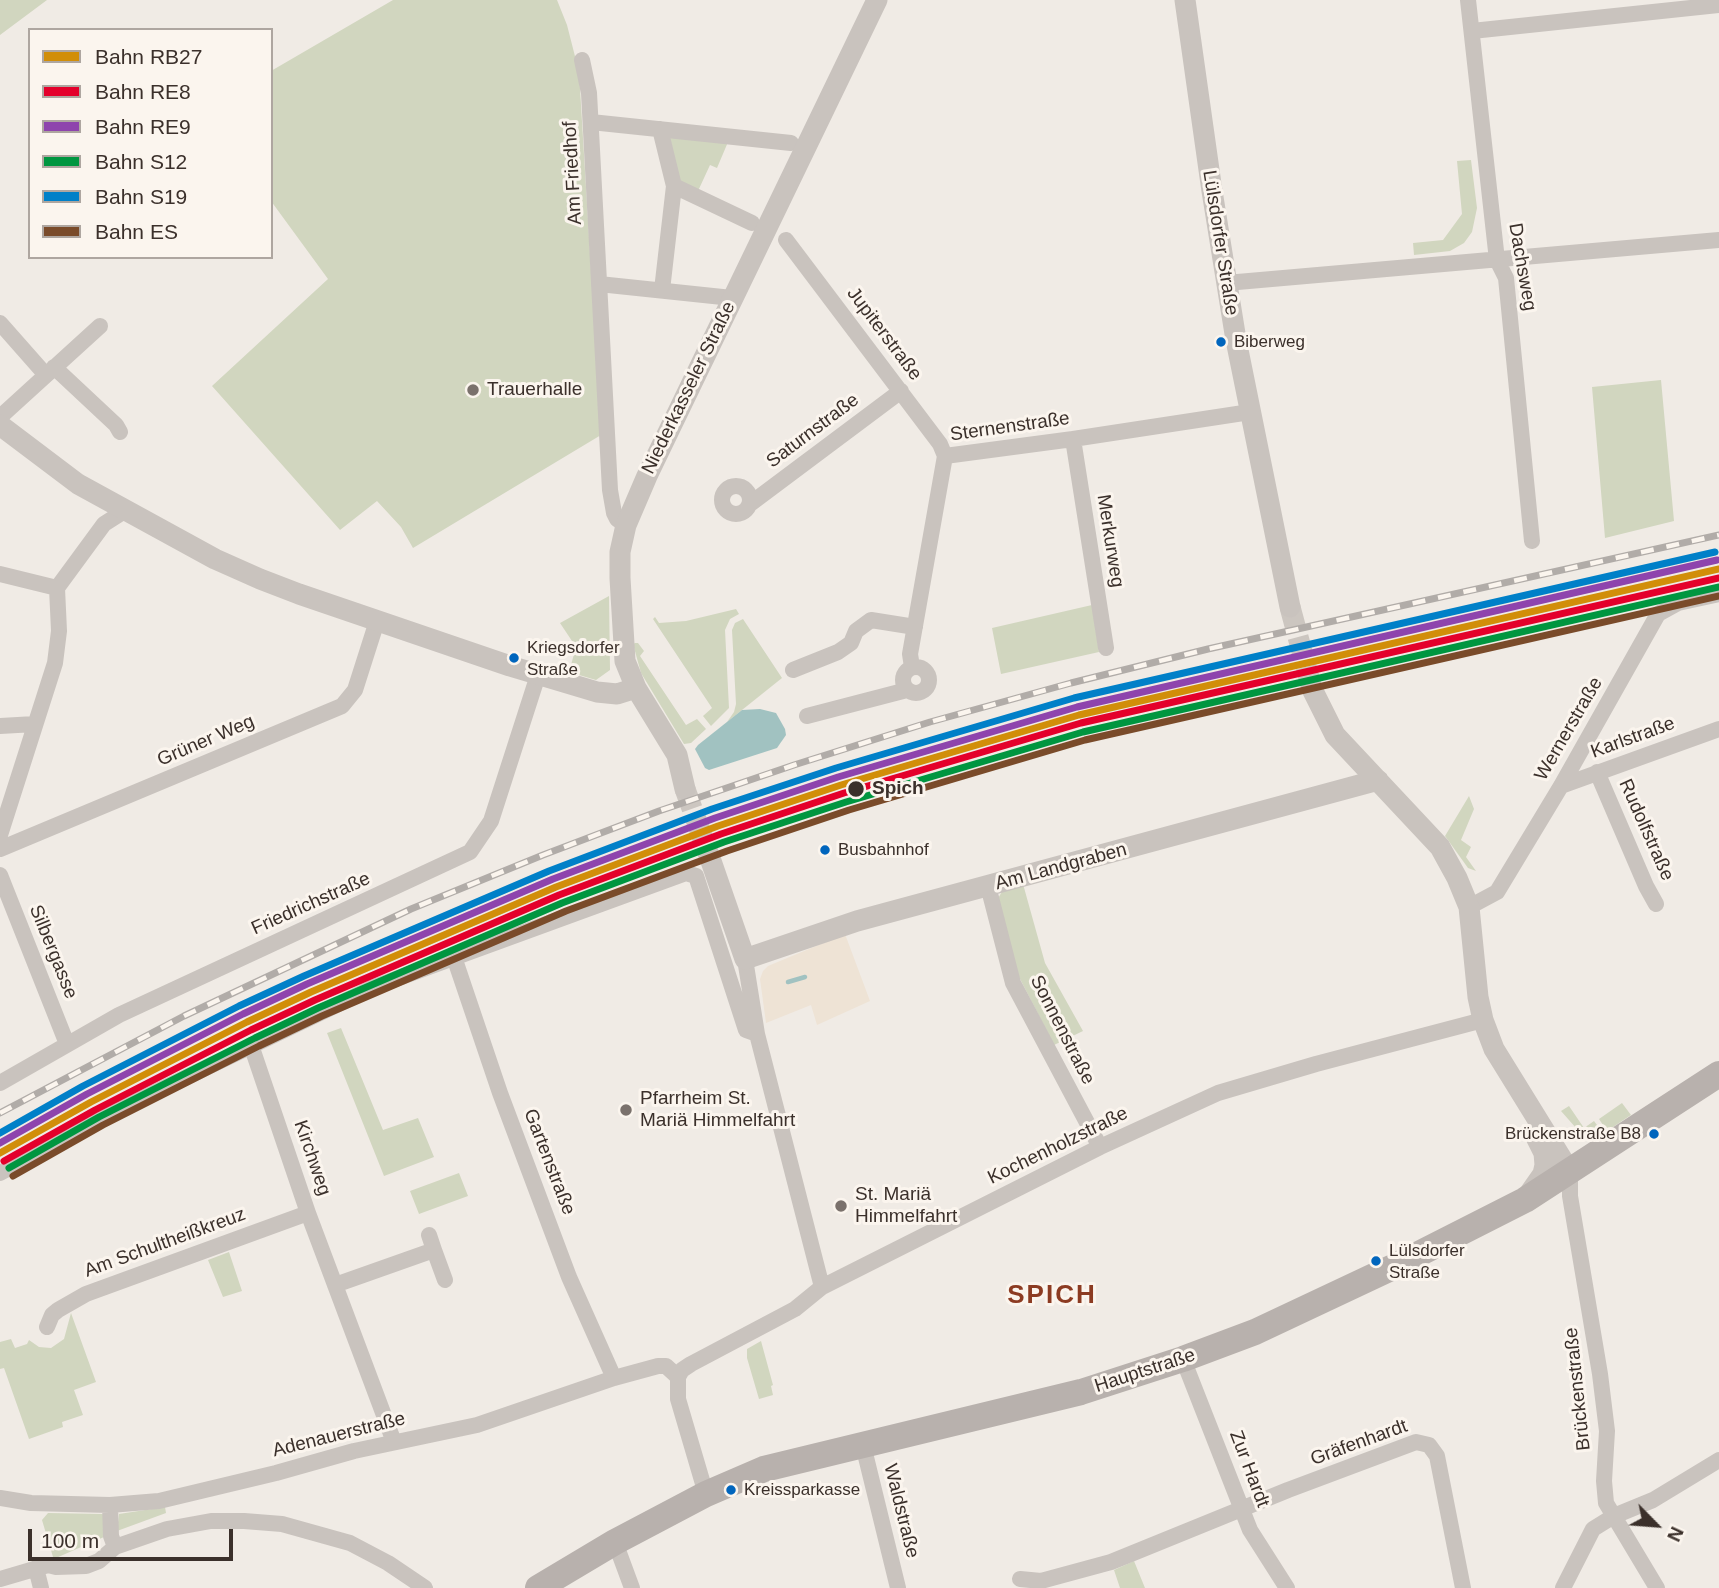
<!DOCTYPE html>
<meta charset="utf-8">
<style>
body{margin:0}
#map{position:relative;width:1719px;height:1588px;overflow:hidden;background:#f0ebe5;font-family:Arial,sans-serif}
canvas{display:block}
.legend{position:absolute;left:28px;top:28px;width:245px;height:231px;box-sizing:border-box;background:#fbf5ee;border:2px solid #aea6a0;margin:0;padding:9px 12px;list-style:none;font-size:21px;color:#3b302b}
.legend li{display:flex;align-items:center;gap:14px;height:35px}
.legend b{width:35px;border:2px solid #aea6a0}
.north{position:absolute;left:1621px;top:1490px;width:70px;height:70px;-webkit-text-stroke:5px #fbf5ee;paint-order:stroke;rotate:115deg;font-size:19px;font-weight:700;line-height:28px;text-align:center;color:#3b302b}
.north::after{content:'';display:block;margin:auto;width:24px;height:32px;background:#3b302b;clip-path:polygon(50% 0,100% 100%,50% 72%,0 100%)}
.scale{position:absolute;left:28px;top:1529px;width:205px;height:32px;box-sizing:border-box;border:4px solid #3b302b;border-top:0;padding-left:9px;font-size:21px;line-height:24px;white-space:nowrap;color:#3b302b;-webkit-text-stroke:5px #fbf5ee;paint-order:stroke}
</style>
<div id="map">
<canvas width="1719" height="1588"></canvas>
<ul class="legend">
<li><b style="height:9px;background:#d18e09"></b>Bahn RB27</li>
<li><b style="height:9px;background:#e4002b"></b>Bahn RE8</li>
<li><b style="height:9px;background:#8e44ad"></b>Bahn RE9</li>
<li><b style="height:9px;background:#009640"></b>Bahn S12</li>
<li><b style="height:9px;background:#0080c8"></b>Bahn S19</li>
<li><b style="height:9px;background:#7a4b2a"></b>Bahn ES</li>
</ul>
<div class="north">N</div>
<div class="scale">100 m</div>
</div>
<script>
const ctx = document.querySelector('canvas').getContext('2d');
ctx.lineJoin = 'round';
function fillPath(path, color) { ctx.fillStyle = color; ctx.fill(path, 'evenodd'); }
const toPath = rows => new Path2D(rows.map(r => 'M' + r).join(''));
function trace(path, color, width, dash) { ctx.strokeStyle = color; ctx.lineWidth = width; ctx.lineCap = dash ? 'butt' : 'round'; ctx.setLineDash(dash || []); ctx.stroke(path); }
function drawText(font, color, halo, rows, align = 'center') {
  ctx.font = font + ' Arial,sans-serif'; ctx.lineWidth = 6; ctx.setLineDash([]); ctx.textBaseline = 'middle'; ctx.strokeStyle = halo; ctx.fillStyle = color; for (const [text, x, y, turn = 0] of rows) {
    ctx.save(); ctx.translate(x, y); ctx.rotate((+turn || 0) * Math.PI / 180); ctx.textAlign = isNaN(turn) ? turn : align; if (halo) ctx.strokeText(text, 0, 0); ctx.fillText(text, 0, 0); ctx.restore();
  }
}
fillPath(toPath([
 [0,0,47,0,0,35],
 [393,0,557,0,567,25,579,72,601,435,413,548,401,527,377,501,340,530,212,386,328,279,271,201,271,71],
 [672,136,728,142,717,168,710,165,698,191,680,182,669,140],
 [1471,160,1477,208,1472,232,1464,243,1450,251,1414,255,1413,243,1443,240,1462,214,1457,161],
 [1661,380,1674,521,1605,538,1592,387],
 [609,596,610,670,596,680,569,672,576,647,560,623],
 [1092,605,1099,652,1001,674,992,628],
 [736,609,739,614,730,619,725,630,729,708,711,726,703,716,712,708,653,619,655,617,659,623,686,621],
 [743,619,782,678,727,722,734,712,736,704,732,630,735,623],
 [635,643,638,643,644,651,640,656,686,725,697,719,706,729,691,743,684,744,641,673,633,644],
 [1469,796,1474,809,1461,840,1471,847,1466,857,1476,871,1468,868,1445,836],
 [1023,884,1045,963,1083,1031,1054,1045,1018,975,997,900,1003,890],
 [341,1028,383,1130,418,1118,434,1157,384,1176,327,1033],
 [1622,1103,1631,1115,1607,1131,1599,1119],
 [1569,1106,1584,1128,1594,1121,1603,1133,1581,1142,1574,1140,1567,1135,1576,1128,1561,1111],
 [459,1173,468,1196,419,1214,410,1191],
 [229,1252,242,1291,223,1297,208,1260],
 [71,1313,96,1382,74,1390,83,1415,62,1422,63,1427,29,1439,4,1368,0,1369,0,1342,11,1339,15,1348,27,1344,29,1340,39,1347,51,1348,64,1339],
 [761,1341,773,1385,771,1386,773,1395,759,1399,747,1358,747,1349],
 [165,1507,166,1513,117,1531,119,1514],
 [48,1513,102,1514,104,1515,104,1537,56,1558,53,1557,42,1520],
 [1134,1561,1145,1588,1120,1588,1114,1570]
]), '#d1d6bf');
fillPath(toPath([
 [845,934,870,1001,817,1025,811,1005,766,1023,760,979,763,971,768,966]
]), '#eee3d5');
fillPath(toPath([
 [760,709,776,713,785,729,786,735,777,748,709,770,705,768,695,749,698,745,742,710]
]), '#a1c2c1');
trace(toPath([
 [788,982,805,977]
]), '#a1c2c1', 4.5);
trace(toPath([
 [1290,607,1312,689],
 [685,789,711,861]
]), '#ccc6c0', 21, [21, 10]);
trace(toPath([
 [1468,0,1497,260,1506,278,1532,541],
 [1472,31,1719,5],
 [582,60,589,93,610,490,614,513,617,519,626,525],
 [591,122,791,143],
 [660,129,674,186,662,290],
 [674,186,752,223],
 [786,240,940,444,945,456],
 [1226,283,1719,240],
 [599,284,732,298],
 [0,323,45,374],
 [54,367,116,425,120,432],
 [0,417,100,326],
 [1073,439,1106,648],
 [945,456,1073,439,1250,412],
 '722 500a14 14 0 1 1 28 0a14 14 0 1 1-28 0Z',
 [750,504,901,391],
 [0,574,57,588],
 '903 680a13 13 0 1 1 26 0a13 13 0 1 1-26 0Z',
 [912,667,910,654,945,456],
 [793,670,838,652,851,643,856,631,871,620,915,627],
 [807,716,907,690],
 [0,726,35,724],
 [1597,772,1646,886,1656,904],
 [1561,786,1719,729],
 [0,835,55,663,59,631,57,588,104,524,126,510],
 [0,849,342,706,355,690,377,621],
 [0,875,67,1044],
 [988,886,1013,983,1100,1147],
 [1469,907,1497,892,1561,786,1658,614,1678,603,1719,594],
 [454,957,500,1093,569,1277,614,1378],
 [745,959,757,1034,822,1287],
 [251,1045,308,1213,394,1442],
 [0,1083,119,1015,470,852,491,821,538,675],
 [1570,1172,1570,1196,1600,1374,1607,1431,1604,1481,1606,1503,1657,1588],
 [0,1173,116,1111,374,987,686,873,696,876,746,1030,757,1034],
 [434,1250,445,1280],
 [335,1285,434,1250,429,1235],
 [47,1327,52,1315,58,1310,86,1294,308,1213],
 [1183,1359,1250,1530,1287,1588],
 [863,1445,898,1588],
 [706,1494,678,1399,678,1377,682,1370,691,1364,795,1309,822,1287,1100,1147,1218,1093,1316,1064,1483,1020],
 [0,1498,31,1503,110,1505,159,1501,276,1473,354,1451,477,1425,614,1378,658,1366,666,1366,678,1377],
 [110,1505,111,1536,115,1547],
 [615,1542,632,1588],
 [36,1568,41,1588],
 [0,1579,48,1565,56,1567,86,1566,99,1561,115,1547,167,1529,211,1521,244,1521,282,1524,350,1543,388,1563,425,1588],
 [1020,1579,1041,1581,1111,1562,1288,1490,1416,1442,1429,1445,1437,1456,1463,1588],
 [1563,1588,1593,1529,1614,1516,1653,1500,1719,1460]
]), '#c9c3be', 16);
trace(toPath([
 [1185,0,1212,191,1236,340,1290,607],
 [0,425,78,484,215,559,260,579,299,594,510,666,597,692,617,694,636,688],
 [1312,689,1335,735,1440,847,1457,878,1469,907,1478,997,1483,1020,1494,1049,1570,1172],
 [685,789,677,755,636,688,625,661,620,578,620,552,626,525,647,476,877,0],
 [711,861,745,959,857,921,1378,780],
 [1529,1194,1543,1174,1545,1165,1544,1153,1535,1135]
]), '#c9c3be', 21);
trace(toPath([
 [538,1588,615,1542,706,1494,764,1469,1081,1392,1183,1359,1255,1332,1391,1268,1525,1200,1719,1074]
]), '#b8b1ad', 26);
const rail = toPath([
 [0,1113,184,1016,411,909,543,855,659,811,794,765,930,722,1071,683,1208,649,1719,535]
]);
trace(rail, '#b1aca8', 7);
trace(rail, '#fbf5ee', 4.5, [13]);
trace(toPath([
 [0,1153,91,1102,247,1022,311,992,556,887,718,826,841,785,1079,715,1719,569]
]), '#d18e09', 7);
trace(toPath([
 [4,1161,95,1110,251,1030,315,1000,559,895,721,834,844,793,1081,723,1719,578]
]), '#e4002b', 7);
trace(toPath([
 [0,1143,87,1094,243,1014,307,984,553,879,715,818,838,777,1077,707,1717,560]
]), '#8e44ad', 7);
trace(toPath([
 [9,1168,99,1117,255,1038,318,1008,562,903,724,842,846,802,1083,732,1719,587]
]), '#009640', 7);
trace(toPath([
 [0,1133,83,1086,239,1006,304,976,549,871,712,809,836,768,1074,698,1715,552]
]), '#0080c8', 7);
trace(toPath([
 [13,1176,103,1125,259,1046,322,1016,566,911,727,851,849,810,1085,740,1719,596]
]), '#7a4b2a', 7);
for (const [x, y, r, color] of [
 [1221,342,6,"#0065bd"],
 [473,390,7,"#7a716c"],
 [514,658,6,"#0065bd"],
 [856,789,9,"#3b302b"],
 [825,850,6,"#0065bd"],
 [626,1110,7,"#7a716c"],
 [1654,1134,6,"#0065bd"],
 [841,1206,7,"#7a716c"],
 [1376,1261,6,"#0065bd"],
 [731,1490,6,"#0065bd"]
]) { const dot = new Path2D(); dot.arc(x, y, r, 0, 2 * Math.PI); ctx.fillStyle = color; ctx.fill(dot); trace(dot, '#fbf5ee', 2.5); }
drawText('17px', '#3b302b', '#fbf5ee', [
 ["Biberweg",1234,342],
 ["Kriegsdorfer",527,648],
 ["Straße",527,670],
 ["Busbahnhof",838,850],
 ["Brückenstraße B8",1641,1134,"right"],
 ["Lülsdorfer",1389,1251],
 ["Straße",1389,1273],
 ["Kreissparkasse",744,1490]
], 'left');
drawText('19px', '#3b302b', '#fbf5ee', [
 ["Am Friedhof",573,173,-93],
 ["Lülsdorfer Straße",1220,243,81],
 ["Dachsweg",1522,267,80],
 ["Jupiterstraße",884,334,53],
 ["Niederkasseler Straße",689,388,-64],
 ["Sternenstraße",1010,427,-8],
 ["Saturnstraße",813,431,-37],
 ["Merkurweg",1110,541,81],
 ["Wernerstraße",1569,729,-60],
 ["Karlstraße",1633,738,-20],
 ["Grüner Weg",206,741,-23],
 ["Rudolfstraße",1646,830,66],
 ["Am Landgraben",1061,867,-15],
 ["Friedrichstraße",311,904,-24],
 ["Silbergasse",53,952,68],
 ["Sonnenstraße",1062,1030,63],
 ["Kochenholzstraße",1058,1146,-26],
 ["Kirchweg",312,1158,71],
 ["Gartenstraße",549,1162,69],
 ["Am Schultheißkreuz",165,1243,-20],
 ["Hauptstraße",1145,1371,-18],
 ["Brückenstraße",1578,1389,-96],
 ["Adenauerstraße",339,1435,-14],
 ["Gräfenhardt",1359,1443,-20],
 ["Zur Hardt",1249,1469,69],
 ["Waldstraße",901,1511,76]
]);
drawText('19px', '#3b302b', '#fbf5ee', [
 ["Trauerhalle",487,390],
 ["Pfarrheim St.",640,1099],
 ["Mariä Himmelfahrt",640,1121],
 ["St. Mariä",855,1195],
 ["Himmelfahrt",855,1217]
], 'left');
drawText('bold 19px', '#3b302b', '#fbf5ee', [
 ["Spich",872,789]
], 'left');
ctx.letterSpacing = '2px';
drawText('bold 26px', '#8c3b22', '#fbf5ee', [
 ["SPICH",1052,1296]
]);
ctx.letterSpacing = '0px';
</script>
